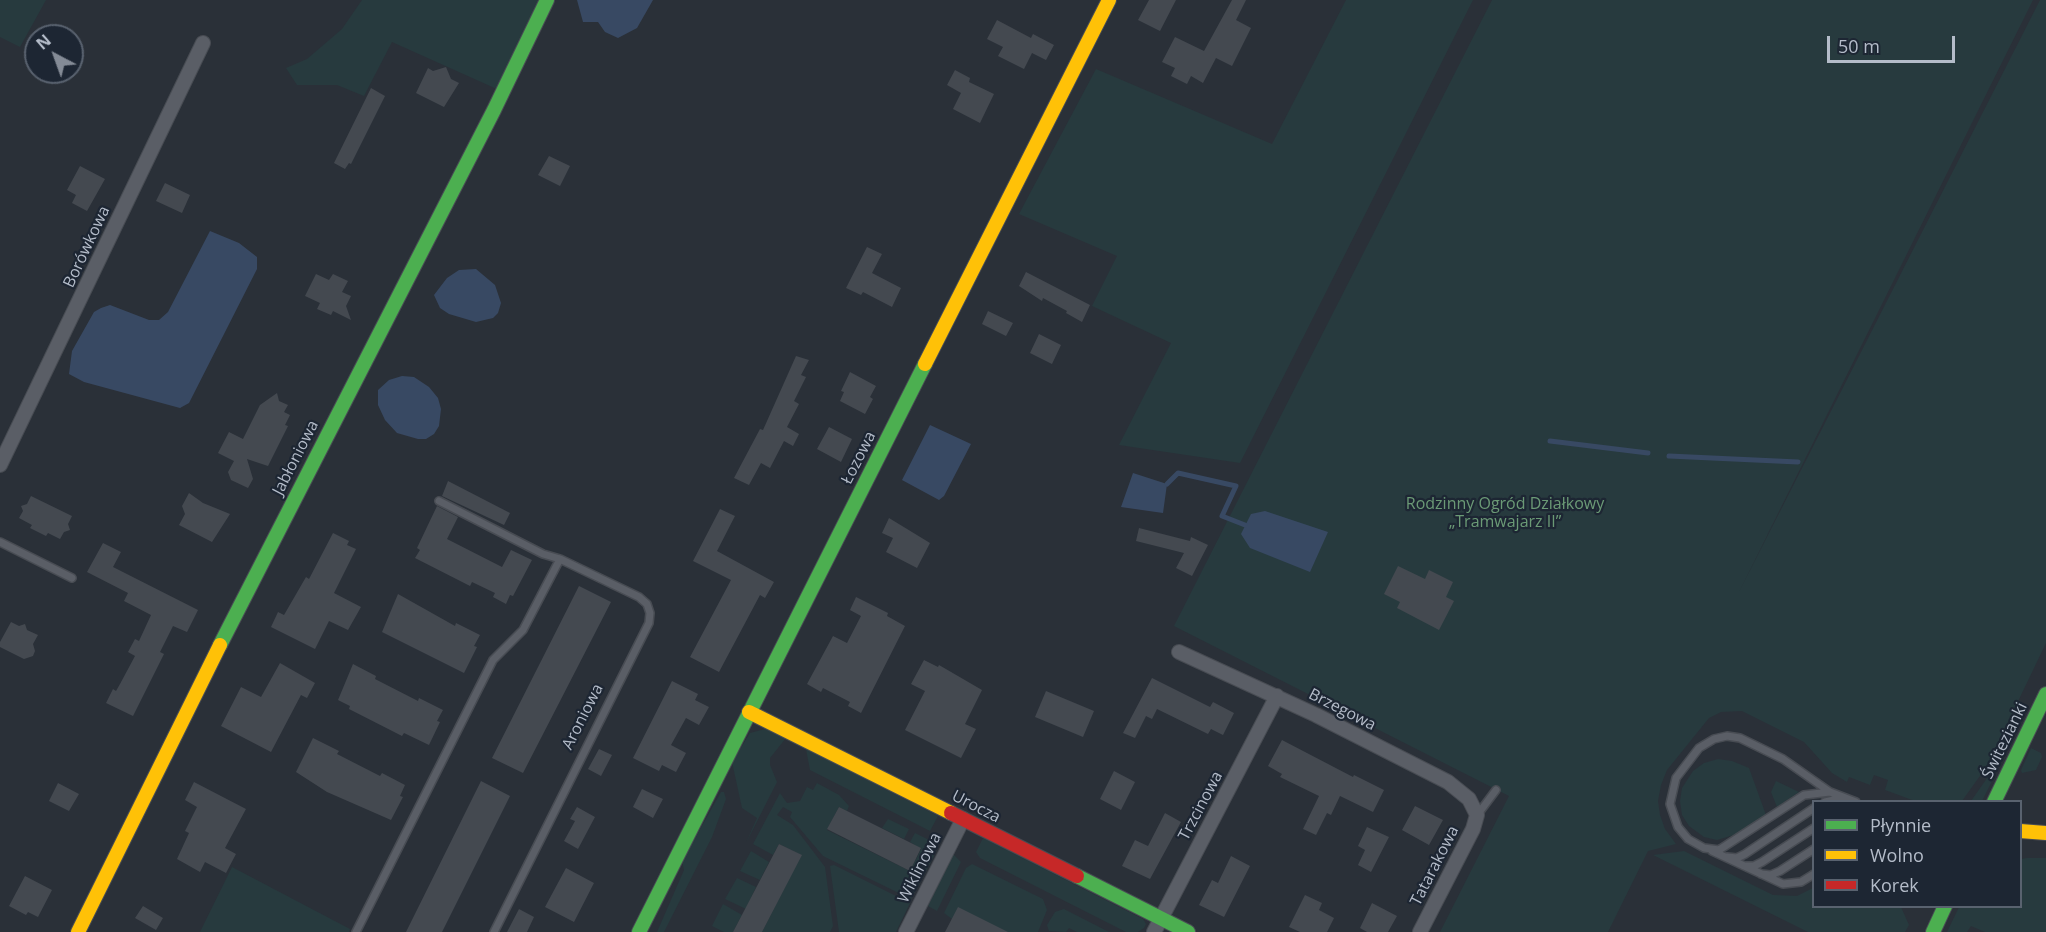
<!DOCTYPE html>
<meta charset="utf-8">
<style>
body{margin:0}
#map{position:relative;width:2046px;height:932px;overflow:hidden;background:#2a3038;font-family:"Open Sans",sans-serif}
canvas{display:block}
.legend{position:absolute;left:1812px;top:800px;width:210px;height:108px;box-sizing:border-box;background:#1d2633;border:2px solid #59626f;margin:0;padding:8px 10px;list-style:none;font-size:18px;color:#b4bcc9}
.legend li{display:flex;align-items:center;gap:12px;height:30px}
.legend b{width:30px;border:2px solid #59626f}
.north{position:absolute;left:24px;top:24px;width:60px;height:60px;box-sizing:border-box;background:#1d2633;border:2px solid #59626f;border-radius:50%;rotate:319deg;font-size:16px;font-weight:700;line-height:24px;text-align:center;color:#b4bcc9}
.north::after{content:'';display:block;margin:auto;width:21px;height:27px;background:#848b96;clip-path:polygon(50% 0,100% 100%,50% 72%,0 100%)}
.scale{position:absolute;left:1827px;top:36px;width:128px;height:27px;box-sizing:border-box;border:3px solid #b4bcc9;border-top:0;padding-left:8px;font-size:18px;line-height:21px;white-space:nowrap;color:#b4bcc9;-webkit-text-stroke:4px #1d2633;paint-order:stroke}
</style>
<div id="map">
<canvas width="2046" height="932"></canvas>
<ul class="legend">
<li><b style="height:8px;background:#4caf50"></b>Płynnie</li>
<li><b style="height:8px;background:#ffc107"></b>Wolno</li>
<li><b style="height:8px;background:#c62828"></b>Korek</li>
</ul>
<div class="north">N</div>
<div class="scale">50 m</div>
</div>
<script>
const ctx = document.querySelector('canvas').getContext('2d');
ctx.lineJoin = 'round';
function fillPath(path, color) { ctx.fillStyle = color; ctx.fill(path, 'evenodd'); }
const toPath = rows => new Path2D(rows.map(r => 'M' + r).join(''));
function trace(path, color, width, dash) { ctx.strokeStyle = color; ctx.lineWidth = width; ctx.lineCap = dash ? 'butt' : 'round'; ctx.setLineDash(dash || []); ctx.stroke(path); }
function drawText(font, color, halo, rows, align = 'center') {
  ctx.font = font + ' "Open Sans",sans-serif'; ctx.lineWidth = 4.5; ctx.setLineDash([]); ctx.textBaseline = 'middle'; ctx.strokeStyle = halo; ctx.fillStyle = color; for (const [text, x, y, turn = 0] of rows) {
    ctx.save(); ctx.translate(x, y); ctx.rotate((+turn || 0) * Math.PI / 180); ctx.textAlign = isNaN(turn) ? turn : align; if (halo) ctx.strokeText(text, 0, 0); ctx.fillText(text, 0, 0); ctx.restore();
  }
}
fillPath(toPath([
 [0,0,46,0,20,47,0,37],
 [362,0,541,0,499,90,392,42,364,96,337,85,297,85,286,68,307,59,342,29],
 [1346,0,1473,0,1240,463,1119,445,1171,343,1092,306,1117,256,1019,214,1096,69,1272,144],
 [1492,0,2033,0,1739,592,2040,0,2046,0,2046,643,1987,766,1962,801,1915,801,1885,790,1888,780,1874,775,1870,785,1849,777,1847,782,1832,773,1804,742,1742,711,1721,712,1709,718,1667,770,1661,785,1658,801,1660,815,1665,829,1676,844,1648,851,1608,932,1440,932,1509,796,1174,626],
 [765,729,786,738,770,758,770,765,777,782,746,843,757,818,742,808,732,762,750,733],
 [2031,748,2041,753,2042,757,2036,770,2022,773,2021,770],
 [806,749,938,816,930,831,810,770],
 [1718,759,1732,761,1749,768,1766,815,1737,834,1717,840,1704,837,1689,826,1682,815,1680,801,1682,788,1693,771,1704,763],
 [1996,773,1982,801,1971,801,1990,774],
 [1776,781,1799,792,1777,807,1771,792],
 [817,783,839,795,849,806,847,811,839,807,827,830,910,871,921,849,910,842,915,833,931,841,934,846,934,856,911,899,823,856,790,817,792,812,783,807,777,815,793,825,825,867,833,926,830,932,762,932,801,855,779,844,773,855,753,844,780,793,787,803,800,801,807,787,813,790],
 [721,792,724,792,726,799,712,837,664,932,657,932,684,870,682,861],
 [888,819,909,829,904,839,882,828],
 [983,838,1143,919,1146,924,1144,928,1138,932,1126,932,980,858,976,852],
 [751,851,769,862,760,880,740,871],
 [1684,851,1773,895,1797,896,1813,888,1814,906,1901,907,1909,925,1905,932,1808,932,1653,855],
 [952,853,961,862,937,911,928,906],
 [2027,858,2046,858,2046,932,1985,932,1971,926,1967,932,1947,932,1959,907,2020,906,2021,859],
 [972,864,1043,899,1047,910,1038,932,1002,932,952,919,944,913,966,868],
 [834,865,910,903,896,932,839,932,830,866],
 [232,867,350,929,349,932,200,932],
 [737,878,756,887,746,909,725,899],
 [723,904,742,915,733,932,724,932,712,926],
 [1064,909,1109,932,1077,932,1069,928,1066,932,1049,931,1047,925,1055,912]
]), '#273a3e');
fillPath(toPath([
 [577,0,653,0,637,28,618,38,605,32,598,22,583,22],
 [210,231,239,243,257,257,257,269,189,403,180,408,84,382,69,374,72,351,94,312,101,308,110,305,149,320,159,320,168,312],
 [476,269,495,285,501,303,498,313,493,318,476,322,449,314,440,308,434,295,447,278,459,270],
 [402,376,414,377,429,387,438,398,441,409,439,426,434,434,426,439,418,439,397,433,385,420,378,405,378,390,389,380],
 [930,425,971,444,944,496,939,500,902,480],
 [1133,473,1167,484,1163,513,1121,507],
 [1265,511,1328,532,1310,572,1250,548,1241,534,1251,514]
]), '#384963');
trace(toPath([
 [1550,441,1648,453],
 [1669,456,1798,462],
 [1167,484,1178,473,1236,486,1222,516,1245,525]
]), '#384963', 5);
fillPath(toPath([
 [1149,0,1176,0,1160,31,1138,20],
 [1232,0,1246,0,1236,20,1251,28,1232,66,1216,58,1203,83,1191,76,1187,84,1171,76,1175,68,1162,62,1175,37,1204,51],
 [997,20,1031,38,1033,34,1054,45,1046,60,1032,53,1024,69,998,56,1003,47,987,39],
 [446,67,451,79,459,83,444,107,416,93,428,68,433,71],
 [955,70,970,78,969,82,994,94,980,123,953,109,961,93,947,85],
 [371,88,385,96,351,164,349,163,345,169,334,163],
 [549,156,570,166,560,186,538,175],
 [80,166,105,179,87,211,72,203,76,195,67,190],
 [165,183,190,195,182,213,156,201],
 [867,247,882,254,872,273,901,288,892,307,863,292,861,295,846,288],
 [1026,272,1090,305,1082,322,1066,313,1067,311,1043,298,1042,301,1019,286],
 [316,274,329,280,333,274,348,281,342,292,351,296,346,306,351,320,333,311,331,315,317,309,320,303,305,296],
 [988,311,1013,323,1006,336,982,324],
 [1039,334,1061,345,1052,364,1030,353],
 [796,356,809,360,801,375,806,377,794,401,799,404,787,427,799,434,793,446,784,441,770,468,761,463,749,485,734,478,760,429,763,430],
 [850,372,876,386,870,397,873,399,865,414,840,401,844,392,841,391],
 [277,393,279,401,288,405,284,412,290,415,285,425,288,426,268,466,247,459,253,479,248,488,231,480,228,472,234,461,218,453,229,432,243,439,260,405],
 [829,427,852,439,841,462,817,449],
 [448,481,510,513,504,525,442,496],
 [189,493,203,503,230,514,212,542,179,525,185,514,182,506],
 [31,496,72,516,68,524,70,530,64,532,60,539,48,533,46,536,30,528,32,525,19,518,23,511,21,506,27,504],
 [437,506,458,517,447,539,502,567,511,550,532,560,513,596,510,595,506,604,493,597,495,593,472,582,470,586,415,558,420,550,417,548],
 [720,509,735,516,717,551,774,582,765,598,760,595,719,672,690,657,731,580,693,561],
 [889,518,930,543,917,568,886,552,893,538,882,533],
 [1139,528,1190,541,1191,537,1208,545,1192,576,1176,568,1184,553,1136,541],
 [333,533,349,541,347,545,356,549,334,593,361,607,348,630,329,621,315,649,271,627,278,612,284,615,306,577,309,579],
 [103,543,121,552,113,567,198,610,187,632,173,626,160,652,164,654,133,716,106,703,113,689,116,691,120,684,135,656,128,652,135,639,139,641,151,615,124,601,128,593,87,572],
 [1398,566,1425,579,1429,570,1453,582,1446,597,1454,601,1439,630,1397,608,1400,602,1384,594],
 [579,586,611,602,523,773,492,758],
 [398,594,455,626,456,623,480,635,474,646,477,647,464,673,382,632],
 [856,597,888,613,887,616,905,626,861,713,848,706,850,702,823,688,821,692,807,684,833,636,847,643,861,616,850,610],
 [11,622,19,626,25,624,27,630,38,635,33,644,35,651,33,656,24,659,0,647,0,642],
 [924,660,938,667,939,665,982,690,965,724,976,729,961,758,905,730,925,691,911,684],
 [280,663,315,683,307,698,301,695,271,752,221,726,241,687,261,697],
 [353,664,376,676,375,679,418,701,419,698,443,710,437,721,440,722,429,745,404,733,402,736,349,709,350,706,338,700],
 [1152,678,1210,707,1213,702,1234,713,1223,735,1211,729,1208,734,1157,709,1152,719,1146,716,1135,738,1123,733],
 [672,681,698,694,695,700,709,707,699,725,686,718,671,745,686,753,676,772,662,765,659,771,633,758],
 [1046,691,1094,711,1083,737,1035,717],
 [313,738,339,751,337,754,380,776,382,773,405,785,400,796,403,797,391,820,327,792,296,772],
 [1282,740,1353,777,1354,775,1384,790,1373,812,1340,796,1331,815,1327,813,1316,835,1303,829,1319,796,1280,777,1282,774,1268,766],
 [599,749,612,755,601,776,588,769],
 [1114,771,1135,782,1121,810,1100,799],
 [481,781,510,796,442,932,406,932],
 [194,782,246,809,225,848,236,854,226,873,205,862,200,872,177,859,189,833,185,831,197,807,185,800],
 [58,783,79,794,69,811,49,801],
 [642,789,663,799,653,818,633,807],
 [1415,806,1443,820,1429,845,1402,830],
 [577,807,595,817,578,849,564,841,575,821,570,819],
 [839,807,921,848,910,871,827,829],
 [1165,813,1181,822,1150,879,1122,866,1135,840,1148,846],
 [1367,827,1389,837,1371,872,1358,865,1365,850,1358,846],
 [779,844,802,855,762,932,733,932],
 [1231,856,1250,866,1224,917,1199,905,1212,880,1218,883],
 [566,868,594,883,574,922,545,907],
 [25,876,52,890,38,917,28,912,26,915,9,906],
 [1305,895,1322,903,1319,910,1334,918,1327,932,1300,932,1289,927],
 [1372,903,1397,916,1388,932,1367,932,1360,928],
 [143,906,163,918,156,930,135,918],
 [958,907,1008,932,945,932],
 [519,909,534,917,527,932,507,932]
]), '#444950');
const lane = toPath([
 [439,501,543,554,560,559,639,597,647,604,650,613,649,623,494,932],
 [0,542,72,578],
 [1830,792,1804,795,1719,850,1704,848,1688,839,1678,827,1670,804,1676,778,1699,748,1714,739,1727,736,1740,738,1783,759,1830,792,1856,802],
 [1825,802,1843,798],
 [1478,814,1496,790],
 [1712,851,1783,884,1801,882,1814,874],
 [1727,857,1737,858,1745,854,1814,808],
 [1744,866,1754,866,1762,862,1814,828],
 [1761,874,1771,875,1780,871,1814,849],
 [356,932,493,660,523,630,560,559]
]);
const street = toPath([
 [0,465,203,43],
 [1179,652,1316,715,1448,782,1469,799,1477,815,1473,829,1420,932],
 [906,932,963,819],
 [1154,932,1277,696]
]);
const fast = toPath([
 [220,645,494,110,547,0],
 [1994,802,2046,694],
 [1077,876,1188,932],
 [639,932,925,364],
 [1933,932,1945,906]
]);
const slow = toPath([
 [925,364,1109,0],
 [749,712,951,813],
 [2020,831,2046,833],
 [78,932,220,645]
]);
const jam = toPath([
 [951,813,1077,876]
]);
trace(lane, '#484c53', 10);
trace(street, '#484c53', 16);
trace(fast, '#484c53', 16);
trace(slow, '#484c53', 16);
trace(jam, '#484c53', 16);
trace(lane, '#5a5e66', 7);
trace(street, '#5a5e66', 14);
trace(fast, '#4caf50', 14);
trace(slow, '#ffc107', 14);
trace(jam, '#c62828', 14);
drawText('16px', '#b4bcc9', '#1d2633', [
 ["Borówkowa",87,247,-65],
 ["Jabłoniowa",296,458,-63],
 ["Łozowa",859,458,-63],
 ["Brzegowa",1342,710,27],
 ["Aroniowa",583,717,-63],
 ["Świtezianki",2005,741,-64],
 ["Trzcinowa",1201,806,-62],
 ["Urocza",976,807,27],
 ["Tatarakowa",1435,866,-63],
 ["Wiklinowa",920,868,-63]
]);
drawText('16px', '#6b9a76', '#1d2633', [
 ["Rodzinny Ogród Działkowy",1505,504],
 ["„Tramwajarz II”",1505,522]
]);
</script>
